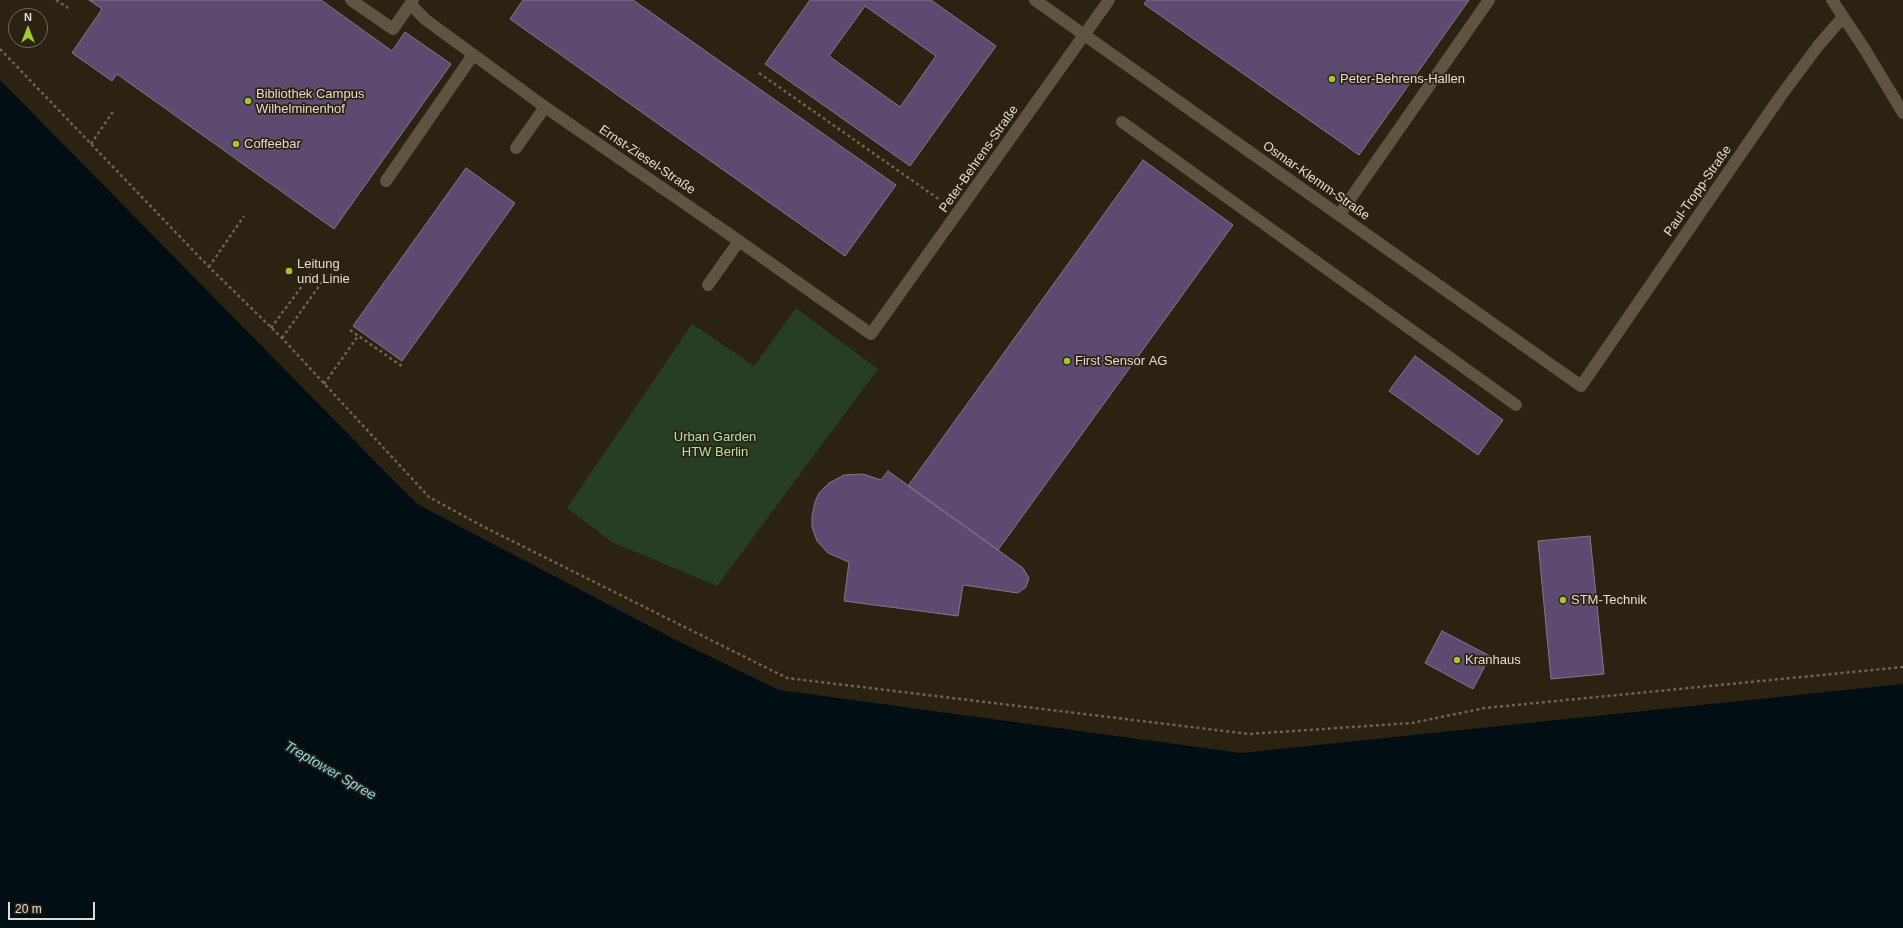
<!DOCTYPE html>
<meta charset="utf-8">
<style>
body{margin:0}
#map{position:relative;width:1903px;height:928px;overflow:hidden;background:#2c2212;font-family:Helvetica,sans-serif}
canvas{display:block}
.north{position:absolute;left:8px;top:8px;width:40px;height:40px;box-sizing:border-box;background:#2c2212;border:1px solid #746c5e;border-radius:50%;rotate:0deg;font-size:11px;font-weight:700;line-height:16px;text-align:center;color:#e1dbd0}
.north::after{content:'';display:block;margin:auto;width:14px;height:18px;background:#a0ca2c;clip-path:polygon(50% 0,100% 100%,50% 72%,0 100%)}
.scale{position:absolute;left:8px;top:902px;width:87px;height:18px;box-sizing:border-box;border:2px solid #e1dbd0;border-top:0;padding-left:5px;font-size:12px;line-height:14px;white-space:nowrap;color:#e1dbd0;-webkit-text-stroke:3px #2c2212;paint-order:stroke}
</style>
<div id="map">
<canvas width="1903" height="928"></canvas>
<div class="north">N</div>
<div class="scale">20 m</div>
</div>
<script>
const ctx = document.querySelector('canvas').getContext('2d');
ctx.lineJoin = 'round';
function fillPath(path, color) { ctx.fillStyle = color; ctx.fill(path, 'evenodd'); }
const toPath = rows => new Path2D(rows.map(r => 'M' + r).join(''));
function trace(path, color, width, dash) { ctx.strokeStyle = color; ctx.lineWidth = width; ctx.lineCap = dash ? 'butt' : 'round'; ctx.setLineDash(dash || []); ctx.stroke(path); }
function drawText(font, color, halo, rows, align = 'center') {
  ctx.font = font + ' Helvetica,sans-serif'; ctx.lineWidth = 3.5; ctx.setLineDash([]); ctx.textBaseline = 'middle'; ctx.strokeStyle = halo; ctx.fillStyle = color; for (const [text, x, y, turn = 0] of rows) {
    ctx.save(); ctx.translate(x, y); ctx.rotate((+turn || 0) * Math.PI / 180); ctx.textAlign = isNaN(turn) ? turn : align; if (halo) ctx.strokeText(text, 0, 0); ctx.fillText(text, 0, 0); ctx.restore();
  }
}
fillPath(toPath([
 [796,308,878,369,717,586,612,542,567,508,692,324,754,366]
]), '#263e23');
fillPath(toPath([
 [0,80,417,504,674,639,779,690,1241,753,1903,684,1903,928,0,928]
]), '#010e13');
const building = toPath([
 [89,0,321,0,392,51,405,32,451,64,334,229,117,74,112,81,72,53,102,9,89,0],
 [523,0,633,0,896,185,845,256,510,19,523,0],
 [810,0,931,0,996,46,910,166,765,64,810,0],
 [865,6,936,56,900,107,829,56,865,6],
 [1147,0,1469,0,1359,155,1144,4,1147,0],
 [1143,160,1233,225,998,550,908,486,1143,160],
 [466,168,515,203,402,361,353,326,466,168],
 [1415,356,1503,420,1478,455,1389,391,1415,356],
 [888,471,1023,568,1029,578,1026,587,1018,593,963,585,958,616,844,601,849,562,828,553,817,541,812,527,812,516,815,502,819,493,829,483,844,475,863,474,881,480,888,471],
 [1590,536,1604,674,1551,679,1538,541,1590,536],
 [1442,631,1490,656,1473,689,1425,663,1442,631]
]);
fillPath(building, '#5d4a70');
trace(building, '#81788b', 1);
trace(toPath([
 [56,0,68,8],
 [0,49,209,267,282,338,429,497,484,527,787,678,1249,734,1412,723,1485,708,1903,667],
 [759,73,940,200],
 [91,144,114,110],
 [209,267,244,216],
 [271,328,311,274],
 [350,330,403,367],
 [282,338,322,282],
 [324,384,358,336]
]), '#6c6455', 2.5, [3, 3]);
trace(toPath([
 [351,0,393,29,413,0],
 [1035,0,1581,386,1780,97,1818,46,1843,17],
 [1832,0,1864,48,1903,113],
 [410,4,426,20,545,107,739,241,871,334,1109,0],
 [1122,122,1516,405],
 [516,148,545,107],
 [386,181,473,55],
 [1339,215,1489,0],
 [708,285,739,241]
]), '#5f5341', 12);
for (const [x, y, r, color] of [
 [1332,79,4,"#a0ca2c"],
 [248,101,4,"#a0ca2c"],
 [236,144,4,"#a0ca2c"],
 [289,271,4,"#a0ca2c"],
 [1067,361,4,"#a0ca2c"],
 [1563,600,4,"#a0ca2c"],
 [1457,660,4,"#a0ca2c"]
]) { const dot = new Path2D(); dot.arc(x, y, r, 0, 2 * Math.PI); ctx.fillStyle = color; ctx.fill(dot); trace(dot, '#2c2212', 1.5); }
drawText('13px', '#e1dbd0', '#2c2212', [
 ["Peter-Behrens-Hallen",1340,79],
 ["Bibliothek Campus",256,94],
 ["Wilhelminenhof",256,109],
 ["Coffeebar",244,144],
 ["Leitung",297,264],
 ["und Linie",297,279],
 ["First Sensor AG",1075,361],
 ["STM-Technik",1571,600],
 ["Kranhaus",1465,660]
], 'left');
drawText('13px', '#e1dbd0', '#2c2212', [
 ["Peter-Behrens-Straße",979,159,-55],
 ["Ernst-Ziesel-Straße",647,160,34],
 ["Osmar-Klemm-Straße",1316,181,35],
 ["Paul-Tropp-Straße",1698,191,-55]
]);
drawText('13px', '#aee2a8', '#2c2212', [
 ["Urban Garden",715,437],
 ["HTW Berlin",715,452]
]);
drawText('italic 14px', '#7edbf4', '#2c2212', [
 ["Treptower Spree",330,771,30]
]);
</script>
